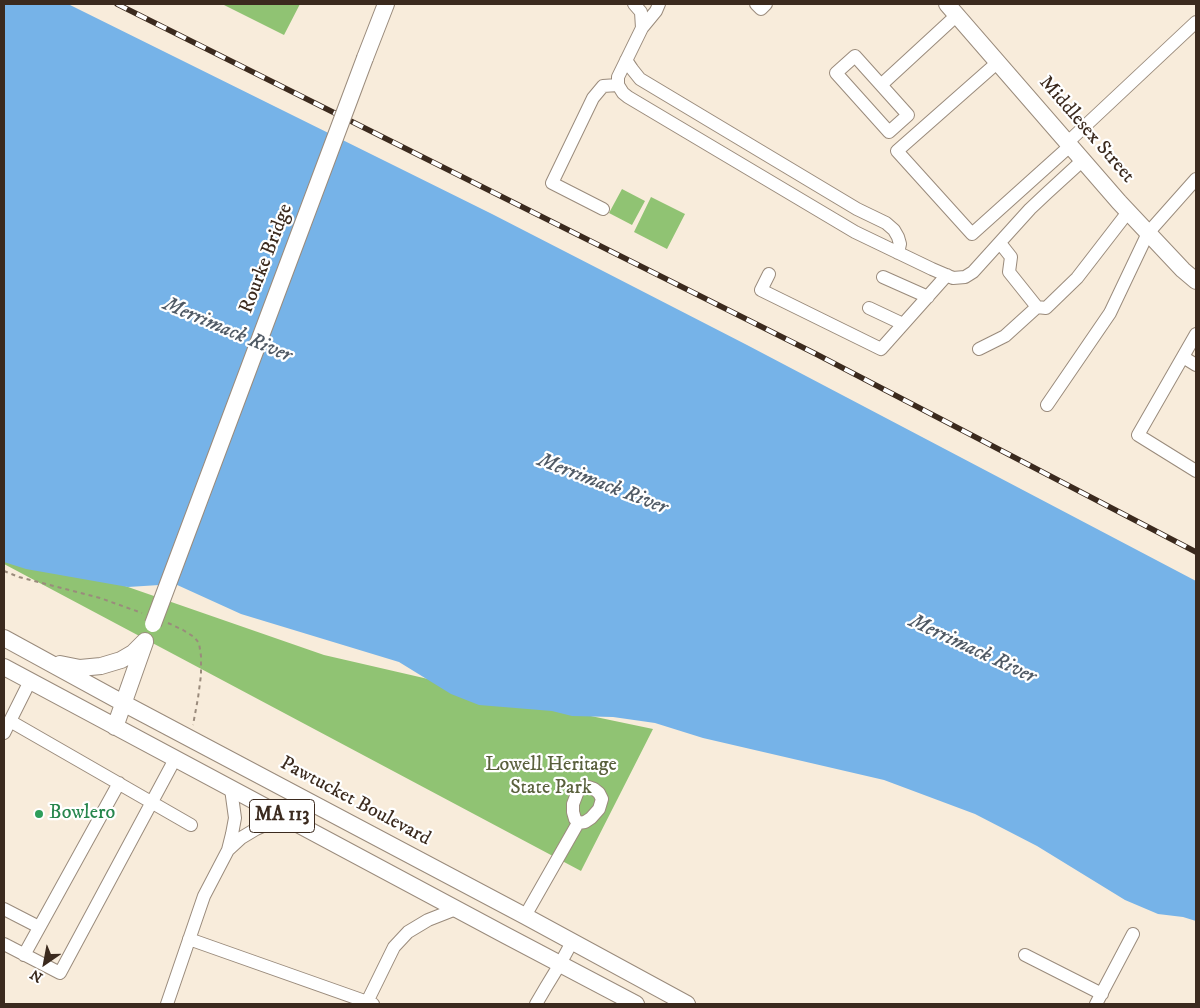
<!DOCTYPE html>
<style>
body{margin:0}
#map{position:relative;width:1200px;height:1008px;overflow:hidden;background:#f8ecdb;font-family:"IM FELL DW Pica",serif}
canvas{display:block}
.frame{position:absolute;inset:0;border:5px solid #3b2a1e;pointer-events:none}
.north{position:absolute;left:20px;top:938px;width:50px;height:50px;-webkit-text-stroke:4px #fff;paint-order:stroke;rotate:213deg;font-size:14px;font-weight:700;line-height:20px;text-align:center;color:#3b2a1e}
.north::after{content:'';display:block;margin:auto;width:18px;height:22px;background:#3b2a1e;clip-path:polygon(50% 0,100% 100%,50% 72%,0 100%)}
</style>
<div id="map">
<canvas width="1200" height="1008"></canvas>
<div class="frame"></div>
<div class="north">N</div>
</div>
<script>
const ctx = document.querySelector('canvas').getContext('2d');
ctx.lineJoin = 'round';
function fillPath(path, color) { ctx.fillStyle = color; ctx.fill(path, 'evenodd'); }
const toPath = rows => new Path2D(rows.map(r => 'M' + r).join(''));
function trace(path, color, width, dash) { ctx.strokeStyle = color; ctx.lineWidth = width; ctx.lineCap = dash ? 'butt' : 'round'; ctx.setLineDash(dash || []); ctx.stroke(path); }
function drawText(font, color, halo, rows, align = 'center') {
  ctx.font = font + ' "IM FELL DW Pica",serif'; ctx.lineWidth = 4.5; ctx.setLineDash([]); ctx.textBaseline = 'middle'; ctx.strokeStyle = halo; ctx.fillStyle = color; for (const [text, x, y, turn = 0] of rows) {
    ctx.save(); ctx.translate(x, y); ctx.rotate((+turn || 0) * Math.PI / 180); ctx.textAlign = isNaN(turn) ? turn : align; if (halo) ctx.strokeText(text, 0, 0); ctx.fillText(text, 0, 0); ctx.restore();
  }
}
fillPath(toPath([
 [222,4,300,4,284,35],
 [622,189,645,201,632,225,609,213],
 [651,197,685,214,667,249,634,232],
 [4,536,79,570,324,655,567,711,653,729,581,871,4,564]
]), '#90c373');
fillPath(toPath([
 [4,4,68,4,492,214,747,345,1196,581,1196,921,1183,917,1158,914,1125,900,1037,846,975,814,884,780,703,738,655,723,613,717,572,716,552,711,479,705,451,694,399,662,241,614,175,584,128,587,26,569,4,562]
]), '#76b3e8');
const minor = toPath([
 [634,4,641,12,642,28],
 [659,4,656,11,642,28,618,77,618,85,623,93,628,97,855,232,932,269,953,278,965,277,973,272,1030,209,1047,193,1083,160],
 [756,4,761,9,766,4],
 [855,56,908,115,889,132,836,73,855,56],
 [626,60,632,69,640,79,857,209,886,223,894,230,898,237,900,244,898,253],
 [998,62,897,151,972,234,1071,145],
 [881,85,957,15],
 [1068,142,1196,22],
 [603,209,552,183,593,98,603,86,618,85],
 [1000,243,1011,257,1009,272,1037,307,1046,308,1077,278,1128,212],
 [769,274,761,290,881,349,947,275],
 [883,277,928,297],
 [869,308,903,324],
 [1196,334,1138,435,1196,471],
 [979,349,1005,336,1037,307],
 [1183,357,1196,365],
 [1047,405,1110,313,1148,233,1196,179],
 [10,721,191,825],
 [4,733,30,681],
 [228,850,241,838,256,829,283,817],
 [4,909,39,927],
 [525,916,578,823,575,819,573,812,573,804,578,791,582,788,588,787,594,789,599,793,602,799,599,809,591,818,585,822,578,823],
 [189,939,373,1004],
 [4,944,60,973,175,759],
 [24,955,119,783],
 [1025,955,1102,994],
 [367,1002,394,947,408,932,428,920,456,909],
 [167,1004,204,896,228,850,232,834,235,818,231,789],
 [536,1004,546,987,560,964,572,942],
 [1096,1004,1133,934]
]);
const major = toPath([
 [947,4,1119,202,1183,270,1196,281],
 [365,58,386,4],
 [4,638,123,703,525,916,687,1004],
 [60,664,80,668,101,666,121,660,133,653,145,641],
 [4,667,505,935,636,1004],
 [115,727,145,642]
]);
trace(minor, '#9a8b7c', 14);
trace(major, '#9a8b7c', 18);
trace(toPath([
 [4,571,19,577,100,598,142,613],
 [168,623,183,630,194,637,199,643,201,656,201,675,198,698,193,725]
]), '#9a8b7c', 2, [4, 4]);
trace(minor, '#fff', 12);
trace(major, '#fff', 16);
const rail = toPath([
 [117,4,816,354,1196,552]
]);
trace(rail, '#3b2a1e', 5.5);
trace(rail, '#fff', 4, [11]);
const majorBridge = toPath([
 [153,624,365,58]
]);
trace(majorBridge, '#9a8b7c', 18, []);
trace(majorBridge, '#fff', 16);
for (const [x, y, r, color] of [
 [39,814,5,"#2e9e5b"]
]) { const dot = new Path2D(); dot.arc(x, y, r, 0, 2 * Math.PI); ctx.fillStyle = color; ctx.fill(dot); trace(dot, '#fff', 2); }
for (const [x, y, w] of [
 [282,816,65]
]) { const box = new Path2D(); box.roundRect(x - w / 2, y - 16.5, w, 33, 4); ctx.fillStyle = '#fff'; ctx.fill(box); trace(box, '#3b2a1e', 1); }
drawText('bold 19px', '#3b2a1e', null, [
 ["MA 113",282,816]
]);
drawText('20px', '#3b2a1e', '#fff', [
 ["Middlesex Street",1086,130,49],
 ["Rourke Bridge",267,259,-69],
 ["Pawtucket Boulevard",355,802,28]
]);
drawText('20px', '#59603c', '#fff', [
 ["Lowell Heritage",551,766],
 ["State Park",551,789]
]);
drawText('20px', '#27864d', '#fff', [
 ["Bowlero",49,814]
], 'left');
drawText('italic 21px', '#505a65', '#fff', [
 ["Merrimack River",227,331,23],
 ["Merrimack River",602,485,21],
 ["Merrimack River",972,650,25]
]);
</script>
